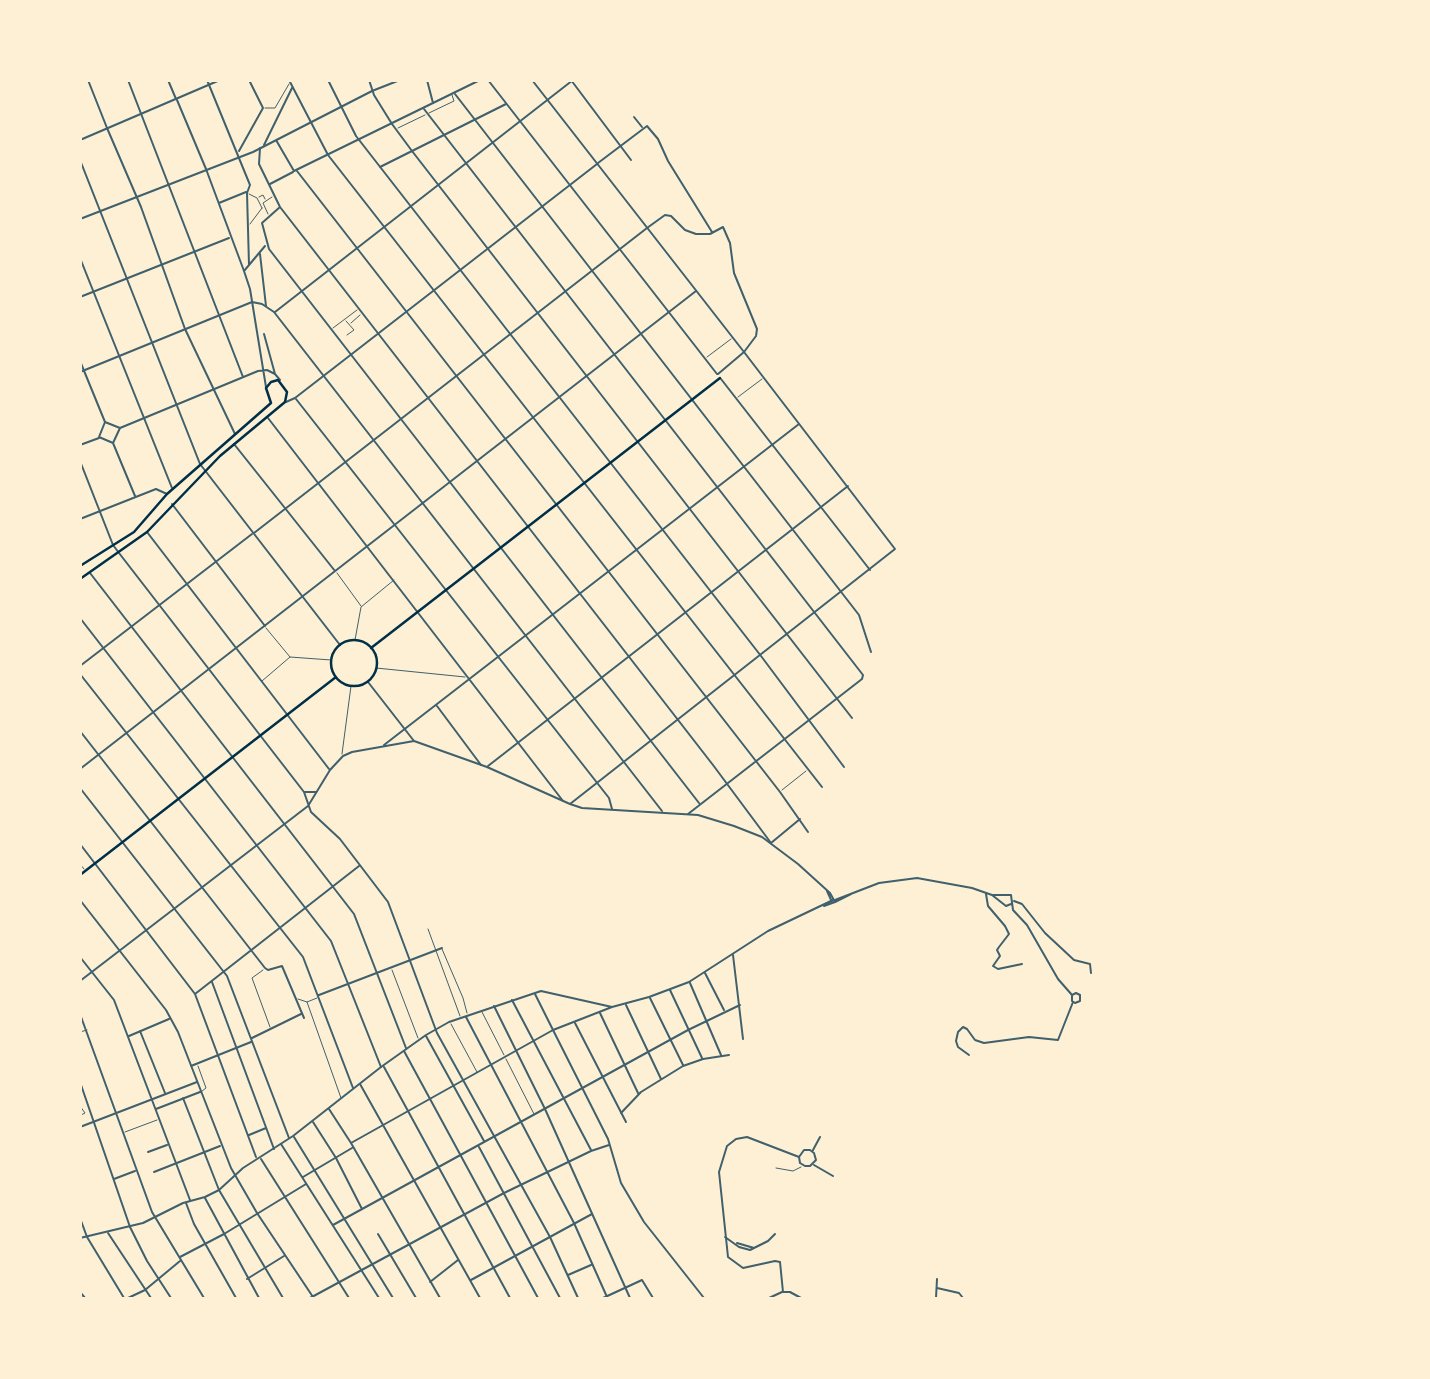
<!DOCTYPE html>
<html>
<head>
<meta charset="utf-8">
<style>
	body { margin:0 }
	#map { position:relative; width:1430px; height:1379px; overflow:hidden; background:#fdf0d5; font-family:"Roboto Condensed",sans-serif }
	canvas { display:block }
	.frame { position:absolute; inset:0; border:82px solid #fdf0d5; pointer-events:none }
</style>
</head>
<body>
<div id="map">
<canvas width="1430" height="1379"></canvas>
<div class="frame"></div>
</div>
<script>
const ctx = document.querySelector('canvas').getContext('2d');
ctx.lineJoin = 'round';
function shape(rows) {
  const path = new Path2D();
  for (const r of rows) {
    if (r.length === 3) {
      path.moveTo(r[0] + r[2], r[1]);
      path.arc(r[0], r[1], r[2], 0, 2 * Math.PI);
      continue;
    }
    path.moveTo(r[0], r[1]);
    for (let i = 2; i < r.length; i += 2) path.lineTo(r[i], r[i + 1]);
  }
  return path;
}
function stroke(path, color, width, dash) {
  ctx.strokeStyle = color;
  ctx.lineWidth = width;
  ctx.lineCap = dash ? 'butt' : 'round';
  ctx.setLineDash(dash || []);
  ctx.stroke(path);
}
stroke(shape([
	[265,108,275,108,289,84],
	[429,113,454,101,452,95],
	[398,128,425,115],
	[249,194,257,198,262,208],
	[259,197,263,195,265,199],
	[268,214,263,203,272,197],
	[250,224,262,208],
	[346,321,354,330,347,335],
	[351,323,360,315],
	[333,328,357,310],
	[707,357,731,339],
	[738,397,762,379],
	[337,573,361,606],
	[266,628,290,657],
	[355,640,361,607,394,580],
	[376,668,465,677],
	[262,681,290,657,331,660],
	[342,754,351,686],
	[782,790,806,771],
	[80,864,84,869],
	[428,929,460,1016],
	[442,949,463,998,467,1013],
	[263,970,252,978,270,1027],
	[392,970,418,1038],
	[298,999,307,1002,317,998],
	[307,1002,341,1098],
	[482,1012,504,1055],
	[451,1024,477,1072],
	[80,1032,87,1030],
	[506,1059,534,1114],
	[198,1066,206,1088,201,1092],
	[80,1106,85,1113,81,1115,80,1119],
	[125,1132,157,1120],
	[776,1168,793,1171,801,1167]
]), '#3f606c', 1);
stroke(shape([
	[88,80,107,128],
	[128,80,243,377],
	[207,80,250,185,247,193,249,265],
	[289,80,328,155,822,787],
	[328,80,356,136,761,656,844,767],
	[369,80,374,95,392,124,412,151,852,718],
	[427,80,433,103],
	[571,80,631,160],
	[455,94,859,615,871,652],
	[177,100,206,169,244,271,250,289,266,387],
	[424,109,863,675,862,679,688,814],
	[634,117,642,127],
	[264,145,292,88],
	[260,148,259,164,280,207,713,765,771,843,800,819],
	[239,151,263,108,249,80],
	[598,163,647,126,658,139,668,161,712,232],
	[380,167,506,104],
	[297,171,780,792,808,832],
	[270,184,293,172],
	[219,203,246,192],
	[280,207,262,223,269,249,699,803],
	[260,254,266,306],
	[80,258,172,488],
	[244,271,265,246],
	[80,297,229,238],
	[275,312,573,80],
	[264,334,275,374,280,380],
	[80,361,105,422],
	[80,372,252,302,262,304,274,312,662,811],
	[721,379,870,570],
	[296,399,609,798,612,809],
	[268,418,563,801],
	[105,422,120,428,113,443,99,437,105,422],
	[120,428,258,371,267,370,275,374],
	[113,443,135,496],
	[234,444,335,571],
	[80,445,99,438],
	[80,461,113,545,119,553,304,792,311,812,340,839,388,902,437,1033,550,1237,578,1298],
	[172,504,265,626],
	[80,519,156,489,167,494],
	[147,532,329,769],
	[90,573,354,914,406,1048],
	[80,618,331,941,381,1067],
	[80,666,252,534],
	[80,674,303,957,353,1088],
	[437,706,481,765],
	[80,731,265,968,268,970,282,966,304,1018],
	[384,745,799,424],
	[488,766,848,486],
	[80,769,696,291],
	[80,788,227,976,289,1138],
	[305,792,316,792],
	[570,804,895,549,744,352,756,336,757,329,734,273,730,243,723,227,710,234,696,234,685,230,671,216,665,215,647,228],
	[80,844,195,994,256,1157],
	[986,894,988,906,1005,926,1009,934,999,947,997,950,1000,956,993,966,998,969,1022,964],
	[993,895,1011,895,1013,910,1027,925,1058,979,1072,995,1072,1001,1075,1003,1080,1001,1080,995,1076,993,1072,995],
	[80,900,166,1010,178,1032,231,1168,257,1213,313,1297],
	[835,900,879,883,917,878,972,888,992,895,1006,906,1011,904],
	[1014,901,1022,904,1045,933,1074,960,1090,964,1091,973],
	[835,902,851,894],
	[733,955,743,1039],
	[80,957,114,1000,190,1200],
	[705,973,724,1010],
	[80,981,308,806,330,770,343,756,352,752,414,741],
	[212,982,274,1149],
	[690,983,721,1055],
	[670,990,702,1058],
	[195,994,359,866],
	[319,995,442,948],
	[650,998,683,1065],
	[512,1000,591,1150],
	[626,1005,661,1079],
	[494,1006,545,1109,630,1298],
	[600,1013,638,1093],
	[80,1014,152,1212,204,1298],
	[466,1017,574,1223,607,1297],
	[575,1023,626,1122],
	[140,1031,165,1093],
	[129,1036,169,1019],
	[426,1036,484,1141],
	[252,1038,301,1014],
	[404,1051,538,1298],
	[969,1055,958,1047,956,1041,958,1032,963,1027,967,1029,975,1040,984,1043,1029,1037,1058,1040,1073,1002],
	[191,1066,251,1042],
	[384,1067,510,1298],
	[80,1082,130,1227],
	[360,1084,480,1298],
	[183,1098,219,1190,283,1298],
	[156,1109,200,1092],
	[329,1109,351,1143,440,1298],
	[621,1113,641,1092,683,1066,703,1059,729,1055],
	[313,1122,336,1158,362,1209],
	[80,1127,197,1082],
	[249,1135,266,1128],
	[294,1137,393,1298],
	[351,1143,553,1030,608,1139,621,1183,644,1222,704,1298],
	[281,1144,379,1298],
	[479,1147,560,1298],
	[813,1150,820,1137],
	[148,1152,167,1145],
	[261,1159,349,1298],
	[814,1165,833,1176],
	[154,1172,220,1146],
	[303,1177,352,1148],
	[114,1179,135,1171],
	[205,1198,259,1298],
	[186,1203,194,1224,236,1298],
	[80,1218,87,1237,124,1298],
	[333,1225,688,1030,740,1005],
	[108,1233,151,1298],
	[378,1234,416,1298],
	[725,1237,739,1247,750,1250,768,1241,775,1234],
	[737,1243,754,1248],
	[180,1257,224,1234,306,1184],
	[568,1275,591,1265],
	[247,1279,284,1256],
	[471,1280,592,1214],
	[430,1282,458,1260],
	[937,1288,959,1293,963,1298],
	[783,1292,780,1262,775,1261,743,1268,728,1257,719,1172,727,1146,736,1139,747,1137,799,1157,800,1163,805,1166,810,1166,816,1160,814,1153,810,1150,804,1150,799,1157],
	[784,1292,790,1292,801,1298],
	[128,1298,145,1290,180,1261],
	[310,1298,504,1193,591,1151,609,1145],
	[603,1298,642,1280,653,1298],
	[769,1298,782,1292],
	[936,1298,937,1279]
]), '#3f606c', 2);
stroke(shape([
	[168,80,176,99],
	[488,80,717,374],
	[532,80,744,352,718,374],
	[107,128,141,207,185,329,235,434],
	[80,140,220,80],
	[276,140,294,171,480,80],
	[80,160,200,464,340,645],
	[80,219,253,152,372,91,400,80],
	[286,402,295,398,597,164],
	[254,533,647,228],
	[368,682,414,741,487,767,570,804,582,808,698,815,734,826,762,837,798,864,830,893,835,902,824,906],
	[827,891,832,902],
	[535,994,553,1030,612,1007,649,997,689,982,768,931,833,900],
	[130,1227,147,1261,171,1298],
	[80,1238,143,1223,183,1203,205,1197,219,1190,243,1168,293,1136,381,1067,426,1035,449,1022,541,991,612,1007],
	[80,1292,85,1298]
]), '#3f606c', 2);
stroke(shape([
	[80,566,134,532,167,494,271,403],
	[80,579,147,532,220,456,285,402,287,392,278,380,271,382,266,388,271,403],
	[354,663,23],
	[371,648,720,378],
	[80,875,336,677]
]), '#003049', 2.5);
</script>
</body>
</html>
